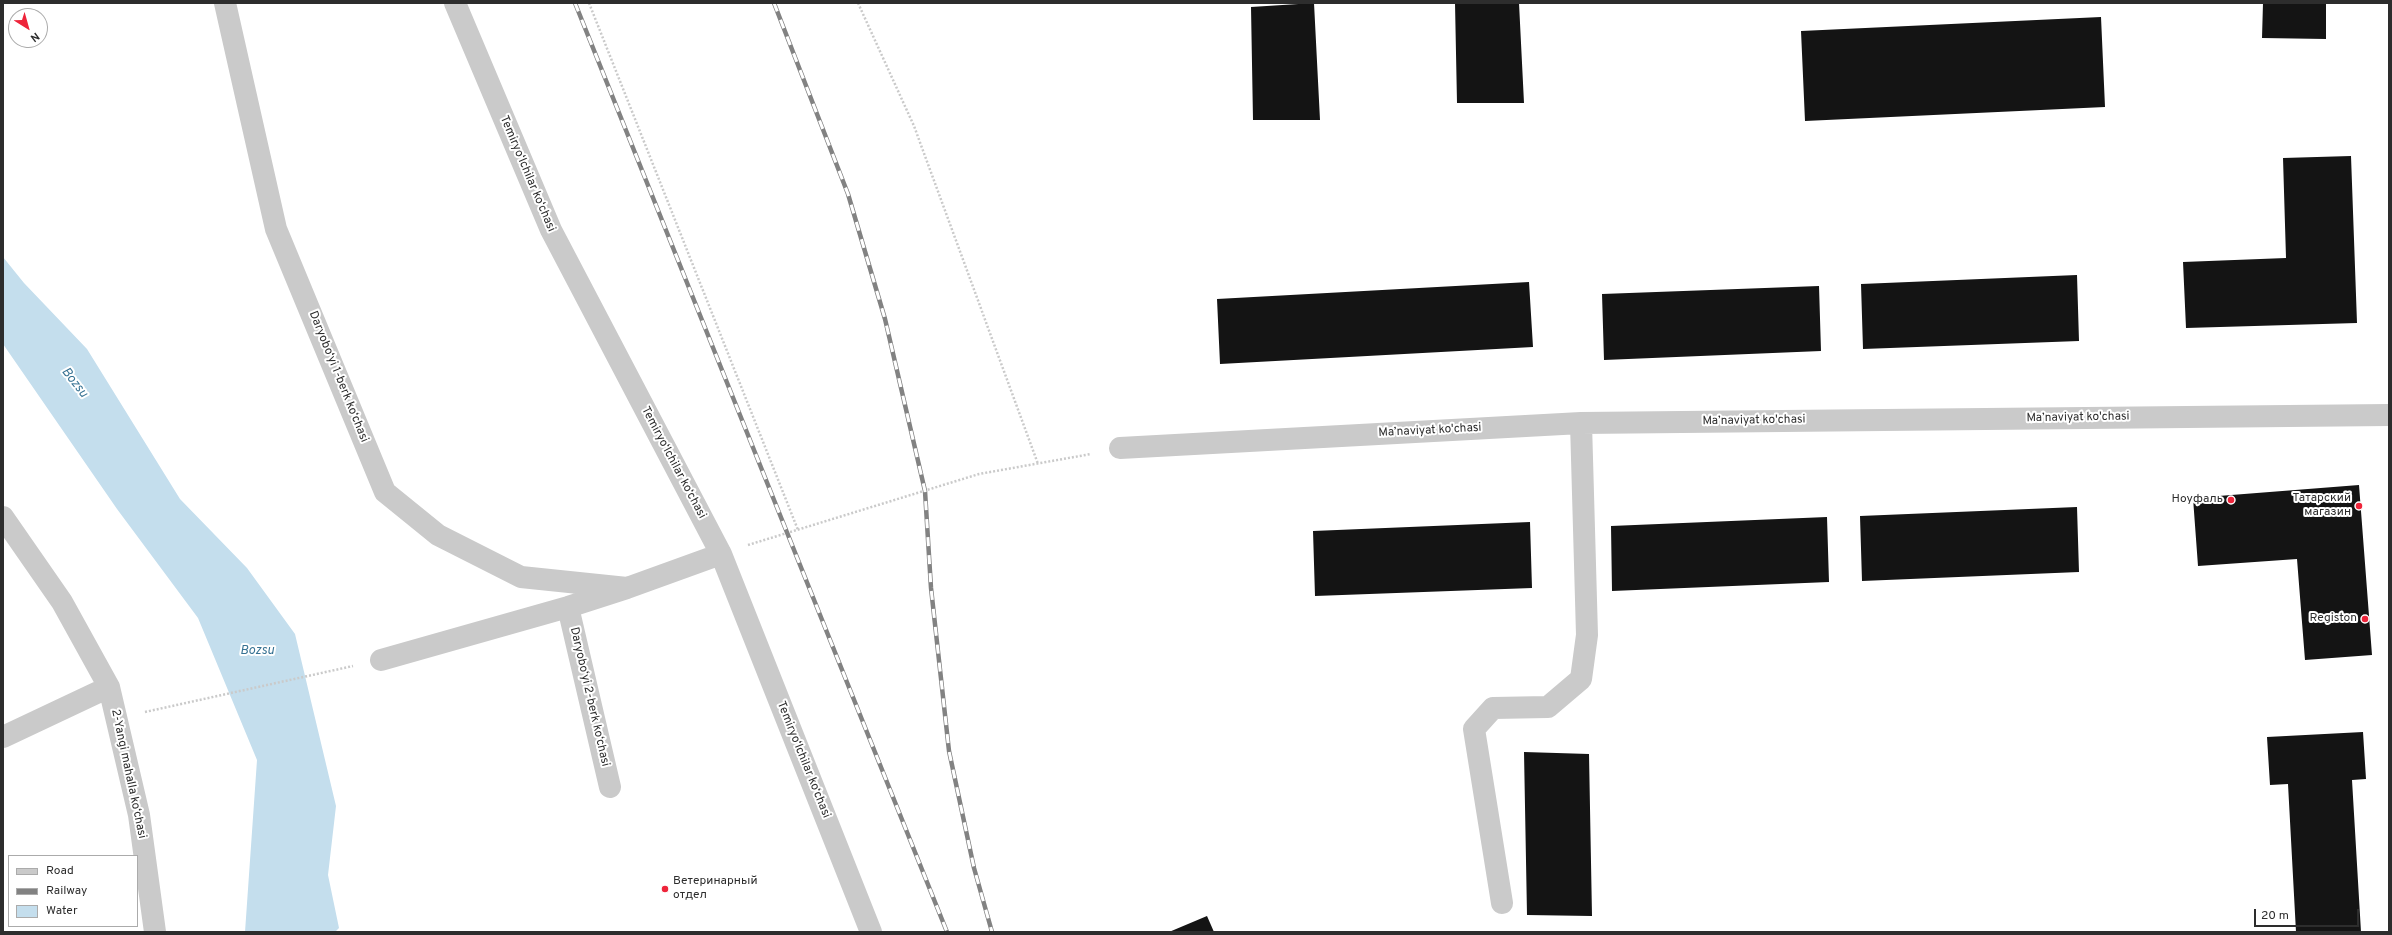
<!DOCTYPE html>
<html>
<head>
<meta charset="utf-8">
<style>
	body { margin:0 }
	#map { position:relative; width:2392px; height:935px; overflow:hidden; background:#fff; font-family:Overpass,sans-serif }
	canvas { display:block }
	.frame { position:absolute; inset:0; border:4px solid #2d2d2d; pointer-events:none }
	.legend { position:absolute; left:8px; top:855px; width:130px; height:72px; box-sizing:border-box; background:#fff; border:1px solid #ababab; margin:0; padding:5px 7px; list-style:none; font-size:12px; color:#2d2d2d }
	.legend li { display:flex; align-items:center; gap:8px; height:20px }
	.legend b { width:20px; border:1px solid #ababab }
	.north { position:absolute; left:8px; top:8px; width:40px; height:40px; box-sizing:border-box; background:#fff; border:1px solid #ababab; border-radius:50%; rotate:143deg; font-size:11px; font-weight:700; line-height:16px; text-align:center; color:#2d2d2d }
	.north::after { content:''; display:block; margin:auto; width:14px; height:18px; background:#ee243a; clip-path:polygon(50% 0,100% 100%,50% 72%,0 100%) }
	.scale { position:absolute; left:2254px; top:909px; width:105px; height:18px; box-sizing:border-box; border:2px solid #2d2d2d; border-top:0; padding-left:5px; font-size:12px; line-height:14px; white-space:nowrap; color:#2d2d2d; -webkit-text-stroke:3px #fff; paint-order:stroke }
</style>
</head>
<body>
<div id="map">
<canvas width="2392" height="935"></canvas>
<div class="frame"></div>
<ul class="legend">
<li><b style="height:5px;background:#cacaca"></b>Road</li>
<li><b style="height:5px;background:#828282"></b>Railway</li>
<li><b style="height:11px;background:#c4deed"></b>Water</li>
</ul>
<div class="north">N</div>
<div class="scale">20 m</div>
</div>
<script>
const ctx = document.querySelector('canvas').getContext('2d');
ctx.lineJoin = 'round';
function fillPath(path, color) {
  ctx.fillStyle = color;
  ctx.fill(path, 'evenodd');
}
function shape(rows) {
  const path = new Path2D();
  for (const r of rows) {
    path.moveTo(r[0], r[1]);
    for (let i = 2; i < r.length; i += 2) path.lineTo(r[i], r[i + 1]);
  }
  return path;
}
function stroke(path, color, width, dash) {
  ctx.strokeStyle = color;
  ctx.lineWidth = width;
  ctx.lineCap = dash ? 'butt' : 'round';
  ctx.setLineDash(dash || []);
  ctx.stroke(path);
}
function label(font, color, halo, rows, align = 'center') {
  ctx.font = font + ' Overpass,sans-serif';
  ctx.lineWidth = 4;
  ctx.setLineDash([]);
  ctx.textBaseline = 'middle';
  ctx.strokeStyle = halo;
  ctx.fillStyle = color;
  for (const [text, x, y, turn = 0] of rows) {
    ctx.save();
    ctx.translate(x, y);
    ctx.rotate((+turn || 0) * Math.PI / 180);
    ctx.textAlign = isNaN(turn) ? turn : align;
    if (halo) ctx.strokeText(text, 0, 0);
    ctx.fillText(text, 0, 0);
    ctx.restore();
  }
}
fillPath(shape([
	[3,257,24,283,87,349,180,499,247,568,295,634,336,806,328,875,339,928,335,932,245,932,257,760,198,618,117,509,3,344]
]), '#c4deed');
fillPath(shape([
	[1314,3,1320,120,1253,120,1251,7],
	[1455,3,1519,3,1524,103,1457,103],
	[2263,3,2326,3,2326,39,2262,38],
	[2101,17,2105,107,1805,121,1801,31],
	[2351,156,2357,323,2186,328,2183,262,2286,258,2283,158],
	[2077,275,2079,341,1863,349,1861,284],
	[1529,282,1533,347,1220,364,1217,299],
	[1819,286,1821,351,1604,360,1602,294],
	[2359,485,2372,655,2305,660,2297,559,2198,566,2193,498],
	[2077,507,2079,572,1862,581,1860,516],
	[1827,517,1829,582,1612,591,1611,526],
	[1530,522,1532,588,1315,596,1313,531],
	[2363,732,2366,779,2352,780,2361,932,2296,932,2288,784,2270,785,2267,737],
	[1524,752,1589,754,1592,916,1527,915],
	[1207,916,1214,932,1169,932]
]), '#141414');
stroke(shape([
	[589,3,798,530],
	[858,3,914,126,1038,464],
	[748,545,979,474,1091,454],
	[145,712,353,666]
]), '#cacaca', 2.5, [2, 2]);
stroke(shape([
	[225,3,276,229,385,492,438,535,521,577,627,588],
	[455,3,551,230,721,554,871,932],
	[1120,448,1581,423,2389,415],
	[3,517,62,602,109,687,139,815,155,932],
	[568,607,610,787],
	[381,660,568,607,627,588,721,554],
	[3,737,109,687],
	[1502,903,1474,729,1493,708,1548,707,1581,679,1587,635,1581,423]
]), '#cacaca', 22);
const rail = shape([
	[575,3,947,932],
	[774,3,848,194,885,319,925,491,931,588,949,751,974,868,992,932]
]);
stroke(rail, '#828282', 4.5);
stroke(rail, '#fff', 3, [9]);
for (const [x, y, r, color] of [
	[2231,500,4,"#ee243a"],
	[2359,506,4,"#ee243a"],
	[2365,619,4,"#ee243a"],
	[665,889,4,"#ee243a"]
]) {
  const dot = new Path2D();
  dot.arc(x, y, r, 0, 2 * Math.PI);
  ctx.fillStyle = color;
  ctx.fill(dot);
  stroke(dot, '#fff', 1.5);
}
label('12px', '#2d2d2d', '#fff', [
	["Temiryo‘lchilar ko‘chasi",527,174,67],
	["Daryobo‘yi 1-berk ko‘chasi",338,377,68],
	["Ma’naviyat ko'chasi",2078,418,-1],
	["Ma’naviyat ko'chasi",1754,421,-1],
	["Ma’naviyat ko'chasi",1430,431,-3],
	["Temiryo‘lchilar ko‘chasi",673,463,62],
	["Daryobo‘yi 2-berk ko‘chasi",589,697,77],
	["Temiryo‘lchilar ko‘chasi",803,760,68],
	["2-Yangi mahalla ko‘chasi",128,774,78]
]);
label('12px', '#2d2d2d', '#fff', [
	["Татарский",2351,499],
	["магазин",2351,513],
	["Ноуфаль",2223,500],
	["Registon",2357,619],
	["Ветеринарный",673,882,"left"],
	["отдел",673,896,"left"]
], 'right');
label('italic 13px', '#377293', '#fff', [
	["Bozsu",74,383,52],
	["Bozsu",257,651]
]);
</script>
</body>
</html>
